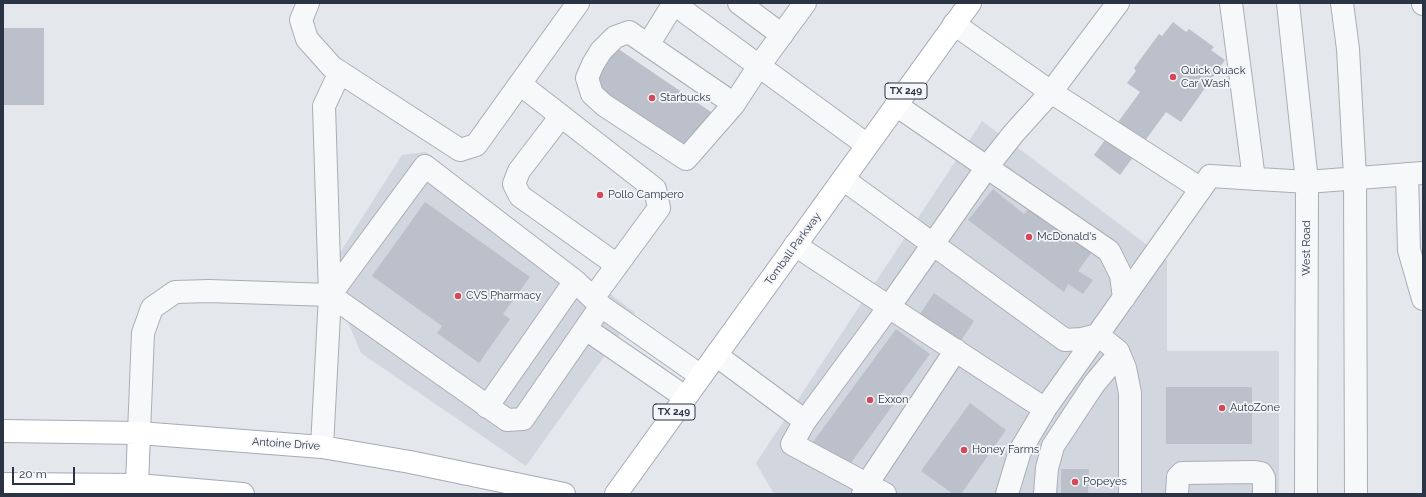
<!DOCTYPE html>
<html>
<head>
<meta charset="utf-8">
<style>
	body { margin:0 }
	#map { position:relative; width:1426px; height:497px; overflow:hidden; background:#e4e7ec; font-family:Raleway,sans-serif }
	canvas { display:block }
	.frame { position:absolute; inset:0; border:4px solid #2b3445; pointer-events:none }
	.scale { position:absolute; left:12px; top:467px; width:63px; height:18px; box-sizing:border-box; border:2px solid #2b3445; border-top:0; padding-left:5px; font-size:12px; line-height:14px; white-space:nowrap; color:#2b3445; -webkit-text-stroke:3px #f4f6f9; paint-order:stroke }
</style>
</head>
<body>
<div id="map">
<canvas width="1426" height="497"></canvas>
<div class="frame"></div>
<div class="scale">20 m</div>
</div>
<script>
const ctx = document.querySelector('canvas').getContext('2d');
ctx.lineJoin = 'round';
function fillPath(path, color) {
  ctx.fillStyle = color;
  ctx.fill(path, 'evenodd');
}
function shape(rows) {
  const path = new Path2D();
  for (const r of rows) {
    path.moveTo(r[0], r[1]);
    for (let i = 2; i < r.length; i += 2) path.lineTo(r[i], r[i + 1]);
  }
  return path;
}
function stroke(path, color, width, dash) {
  ctx.strokeStyle = color;
  ctx.lineWidth = width;
  ctx.lineCap = dash ? 'butt' : 'round';
  ctx.setLineDash(dash || []);
  ctx.stroke(path);
}
function label(font, color, halo, rows, align = 'center') {
  ctx.font = font + ' Raleway,sans-serif';
  ctx.lineWidth = 3.5;
  ctx.setLineDash([]);
  ctx.textBaseline = 'middle';
  ctx.strokeStyle = halo;
  ctx.fillStyle = color;
  for (const [text, x, y, turn = 0] of rows) {
    ctx.save();
    ctx.translate(x, y);
    ctx.rotate((+turn || 0) * Math.PI / 180);
    ctx.textAlign = isNaN(turn) ? turn : align;
    if (halo) ctx.strokeText(text, 0, 0);
    ctx.fillText(text, 0, 0);
    ctx.restore();
  }
}
fillPath(shape([
	[982,121,1167,260,1167,351,1279,351,1279,494,774,494,756,463],
	[426,152,635,313,526,466,361,353,327,273,402,155]
]), '#d2d6de');
fillPath(shape([
	[1173,22,1186,32,1189,29,1214,47,1211,50,1225,60,1181,122,1166,112,1120,175,1094,155,1140,92,1127,83,1136,71,1134,68,1159,34,1162,36],
	[3,28,44,28,44,105,3,105],
	[617,48,711,112,686,148,593,84],
	[993,189,1024,214,1029,208,1091,253,1078,271,1093,280,1083,294,1068,284,1064,292,968,220],
	[425,202,530,277,503,314,510,319,479,363,437,333,442,326,372,276],
	[934,293,974,321,960,342,920,314],
	[896,329,930,354,845,471,810,446],
	[1166,387,1252,387,1252,444,1166,444],
	[970,403,1006,430,961,494,953,494,921,471],
	[1061,469,1089,469,1088,494,1061,494]
]), '#bbc0ca');
const minor = shape([
	[308,3,301,20,307,39,332,67,460,150,476,145,578,3],
	[673,3,867,145],
	[674,3,648,45,734,104,759,66,805,3],
	[739,3,782,35],
	[1231,3,1254,179],
	[1288,3,1307,182,1306,494],
	[1342,3,1348,49,1355,177,1356,494],
	[1423,3,1423,4],
	[954,24,1051,92,1201,189],
	[648,45,629,32,615,37,601,51,593,64,587,78,592,94,604,105,686,159,734,104],
	[520,84,655,189,659,208,593,298],
	[896,105,1109,251,1121,275,1124,298],
	[561,116,519,171,514,184,520,196,617,265],
	[1407,174,1409,250,1423,299],
	[843,179,1065,340,1082,339,1098,335,1118,351,1125,368,1130,393,1130,494],
	[795,245,889,307,987,167,1014,133,1051,92,1118,3],
	[330,295,507,420,523,419,601,306],
	[586,329,685,397],
	[716,355,805,421,889,307,1045,409],
	[487,407,575,281],
	[806,419,792,444,885,494],
	[139,433,143,333,152,308,175,292,209,291,330,295,425,166,575,281,601,306,701,376],
	[322,447,330,295,324,106,340,72],
	[863,494,867,484,956,350],
	[1007,494,1020,451,1045,409,1210,176,1307,182,1423,173],
	[1045,494,1047,468,1053,446,1094,384,1119,354],
	[1177,494,1178,477,1182,473,1255,472,1261,473,1264,478,1264,494]
]);
const major = shape([
	[3,431,139,433,322,447,410,462,564,494],
	[3,484,137,485,243,494],
	[137,485,139,433],
	[616,494,970,3]
]);
stroke(minor, '#a9aeb7', 24);
stroke(major, '#a3abb8', 24);
stroke(minor, '#f7f8fa', 22);
stroke(major, '#fff', 22);
for (const [x, y, r, color] of [
	[1173,77,4,"#d1495b"],
	[652,98,4,"#d1495b"],
	[600,195,4,"#d1495b"],
	[1029,237,4,"#d1495b"],
	[458,296,4,"#d1495b"],
	[870,400,4,"#d1495b"],
	[1222,408,4,"#d1495b"],
	[964,450,4,"#d1495b"],
	[1075,482,4,"#d1495b"]
]) {
  const dot = new Path2D();
  dot.arc(x, y, r, 0, 2 * Math.PI);
  ctx.fillStyle = color;
  ctx.fill(dot);
  stroke(dot, '#f4f6f9', 1.5);
}
for (const [x, y, w] of [
	[906,91,42],
	[674,412,42]
]) {
  const box = new Path2D();
  box.roundRect(x - w / 2, y - 8, w, 16, 3);
  ctx.fillStyle = '#f4f6f9';
  ctx.fill(box);
  stroke(box, '#2b3445', 1);
}
label('bold 10px', '#2b3445', null, [
	["TX 249",906,91],
	["TX 249",674,412]
]);
label('11px', '#2b3445', '#f4f6f9', [
	["Quick Quack",1181,71],
	["Car Wash",1181,84],
	["Starbucks",660,98],
	["Pollo Campero",608,195],
	["McDonald's",1037,237],
	["CVS Pharmacy",466,296],
	["Exxon",878,400],
	["AutoZone",1230,408],
	["Honey Farms",972,450],
	["Popeyes",1083,482]
], 'left');
label('11px', '#2b3445', '#f4f6f9', [
	["West Road",1307,248,-90],
	["Tomball Parkway",793,249,-54],
	["Antoine Drive",286,444,4]
]);
</script>
</body>
</html>
